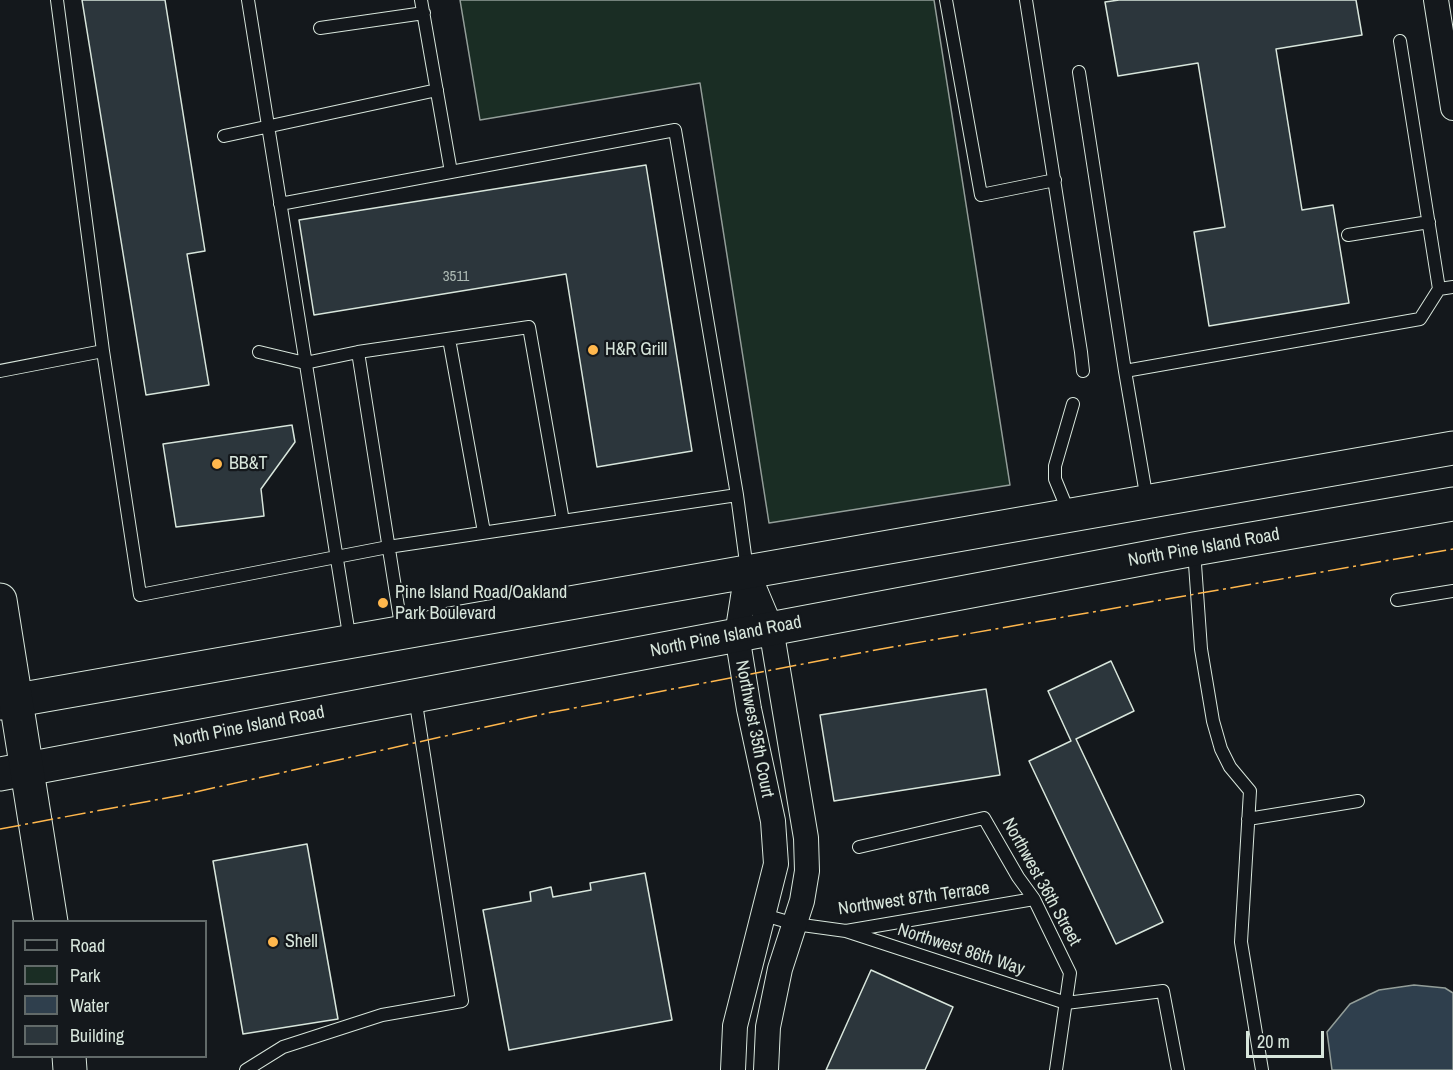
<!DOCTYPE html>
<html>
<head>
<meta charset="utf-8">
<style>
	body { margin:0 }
	#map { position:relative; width:1453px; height:1070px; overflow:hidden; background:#14181c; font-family:"Archivo Narrow",sans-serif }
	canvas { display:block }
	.legend { position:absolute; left:12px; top:920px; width:195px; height:138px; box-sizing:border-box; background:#14181c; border:2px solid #626a69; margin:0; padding:8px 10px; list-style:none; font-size:18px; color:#d8e6dc }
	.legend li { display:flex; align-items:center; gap:12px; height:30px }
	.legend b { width:30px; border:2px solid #626a69 }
	.scale { position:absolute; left:1246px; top:1031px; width:78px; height:27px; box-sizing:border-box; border:3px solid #d8e6dc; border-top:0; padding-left:8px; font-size:18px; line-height:21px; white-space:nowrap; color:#d8e6dc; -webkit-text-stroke:4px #14181c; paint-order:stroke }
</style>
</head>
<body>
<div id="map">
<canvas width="1453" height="1070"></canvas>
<ul class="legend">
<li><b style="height:8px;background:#14181c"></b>Road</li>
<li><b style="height:16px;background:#1a2d24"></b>Park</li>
<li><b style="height:16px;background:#2f3f4d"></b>Water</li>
<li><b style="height:16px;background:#2c363c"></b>Building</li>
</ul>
<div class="scale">20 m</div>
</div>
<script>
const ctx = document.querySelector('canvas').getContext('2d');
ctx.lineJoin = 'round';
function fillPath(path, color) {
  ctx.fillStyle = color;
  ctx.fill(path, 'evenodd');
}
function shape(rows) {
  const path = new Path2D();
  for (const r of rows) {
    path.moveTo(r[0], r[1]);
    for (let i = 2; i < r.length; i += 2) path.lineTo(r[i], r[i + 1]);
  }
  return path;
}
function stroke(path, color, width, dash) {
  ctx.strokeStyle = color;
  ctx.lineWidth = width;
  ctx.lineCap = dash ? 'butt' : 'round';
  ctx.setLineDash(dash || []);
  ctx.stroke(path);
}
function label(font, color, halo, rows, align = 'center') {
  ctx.font = font + ' "Archivo Narrow",sans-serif';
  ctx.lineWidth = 4.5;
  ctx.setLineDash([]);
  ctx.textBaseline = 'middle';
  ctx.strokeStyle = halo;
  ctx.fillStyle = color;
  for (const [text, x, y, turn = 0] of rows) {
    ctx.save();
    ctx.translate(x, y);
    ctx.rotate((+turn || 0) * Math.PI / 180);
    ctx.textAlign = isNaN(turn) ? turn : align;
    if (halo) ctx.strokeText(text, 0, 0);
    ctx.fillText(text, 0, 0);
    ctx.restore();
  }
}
const green = shape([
	[460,0,934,0,1010,485,769,523,700,83,480,120,460,0]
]);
fillPath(green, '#1a2d24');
stroke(green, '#939e99', 1.5);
const water = shape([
	[1414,985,1445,988,1453,993,1453,1070,1332,1070,1327,1032,1350,1004,1379,990,1414,985]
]);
fillPath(water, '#2f3f4d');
stroke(water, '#939e99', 1.5);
const building = shape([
	[82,0,165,0,205,251,187,254,209,385,146,395,82,0],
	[1119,0,1356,0,1362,35,1276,49,1302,210,1333,205,1349,303,1209,326,1194,232,1225,227,1198,63,1118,76,1105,2,1119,0],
	[646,165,692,451,597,467,566,274,314,315,299,220,646,165],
	[292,425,295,442,261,489,264,516,176,527,163,444,292,425],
	[1111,661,1134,711,1076,739,1163,922,1116,944,1029,761,1071,741,1048,691,1111,661],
	[986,689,1000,775,834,801,820,715,986,689],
	[307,844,338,1019,243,1034,213,861,307,844],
	[645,873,672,1020,509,1050,483,910,531,901,530,892,551,887,553,897,591,890,590,883,645,873],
	[871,970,953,1007,925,1070,826,1070,871,970]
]);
fillPath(building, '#2c363c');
stroke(building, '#d8e6dc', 1.5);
const service = shape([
	[248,0,350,641],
	[421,0,451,172],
	[946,0,981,195,1055,180],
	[1026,0,1081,352,1083,371],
	[320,28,424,13],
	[1400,41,1439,289,1453,287],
	[1079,72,1125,371,1420,319,1439,289],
	[224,136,437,90],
	[280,204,675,130,737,495,747,570],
	[1348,235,1429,222],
	[449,339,484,532],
	[103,351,140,595,388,547,737,495],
	[259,352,305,363,358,352,529,327,563,521],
	[358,352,402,632],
	[0,371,103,351,57,0],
	[1125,371,1147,500],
	[1069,513,1055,479,1055,466,1073,404],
	[1194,550,1201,649,1213,721,1221,749,1230,767,1250,791,1241,942,1262,1070],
	[1397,600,1453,591],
	[1248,819,1358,801],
	[859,847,984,818,1018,877,1034,899,1070,973,1056,1070],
	[764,915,795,924,846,931,1034,899],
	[846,931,1066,1003,1163,991,1178,1070],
	[246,1070,283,1047,382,1015,462,1001,415,697]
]);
const minor = shape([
	[1436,0,1453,108],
	[747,571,771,628,806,838,807,871,802,901,780,969,768,1027,766,1070],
	[733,1070,735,1026,776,864,773,821,749,709,737,635,747,571]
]);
const secondary = shape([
	[0,703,1453,448],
	[0,774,1194,549,1453,504]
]);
const primary = shape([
	[0,600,51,922],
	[69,1056,70,1070]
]);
stroke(service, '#d8e6dc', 14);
stroke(minor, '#d8e6dc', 26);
stroke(secondary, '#d8e6dc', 35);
stroke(primary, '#d8e6dc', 35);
stroke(service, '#14181c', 12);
stroke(minor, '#14181c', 24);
stroke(secondary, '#14181c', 33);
stroke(primary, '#14181c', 33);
stroke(shape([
	[0,829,182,795,548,713,881,649,1453,549]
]), '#ffb74d', 1.5, [21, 4.5, 3, 4.5]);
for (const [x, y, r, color] of [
	[593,350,6,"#ffb74d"],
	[217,464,6,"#ffb74d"],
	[383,603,6,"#ffb74d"],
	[273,942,6,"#ffb74d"]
]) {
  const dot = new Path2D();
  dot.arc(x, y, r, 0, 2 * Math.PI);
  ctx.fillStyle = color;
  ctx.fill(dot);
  stroke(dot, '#14181c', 2);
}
label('15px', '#adbab4', null, [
	["3511",456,277]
]);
label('18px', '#d8e6dc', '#14181c', [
	["H&R Grill",605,350],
	["BB&T",229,464],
	["Pine Island Road/Oakland",395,593],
	["Park Boulevard",395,614],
	["Shell",285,942]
], 'left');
label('18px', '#d8e6dc', '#14181c', [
	["North Pine Island Road",1204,548,-10],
	["North Pine Island Road",726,637,-11],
	["North Pine Island Road",249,727,-11],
	["Northwest 35th Court",754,729,79],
	["Northwest 36th Street",1041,882,61],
	["Northwest 87th Terrace",914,899,-8],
	["Northwest 86th Way",961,950,18]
]);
</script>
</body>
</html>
